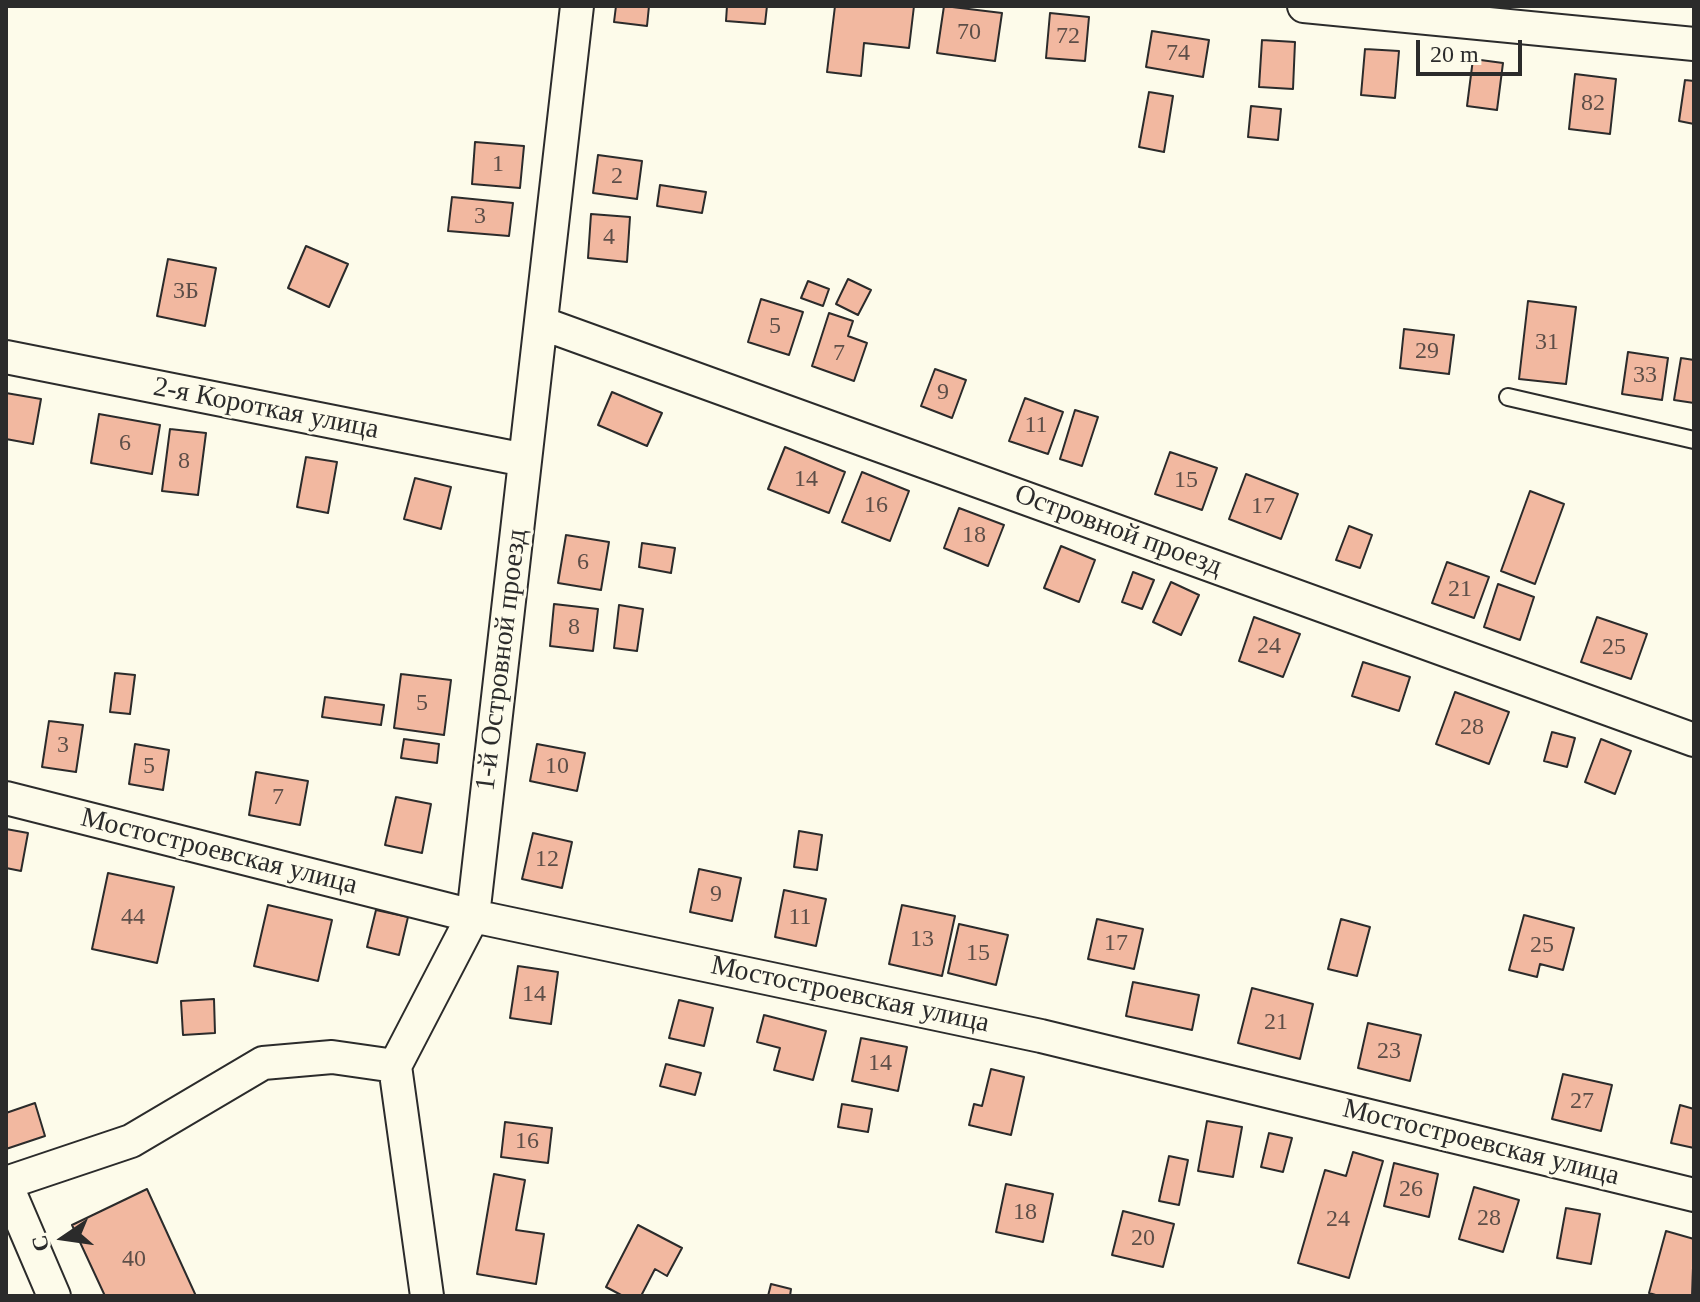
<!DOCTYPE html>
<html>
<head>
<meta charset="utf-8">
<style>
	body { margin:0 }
	#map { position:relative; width:1700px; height:1302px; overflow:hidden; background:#fdfbea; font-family:Georgia,serif }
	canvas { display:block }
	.frame { position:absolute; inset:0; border:8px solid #2b2b2b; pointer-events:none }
	.north { position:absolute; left:24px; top:1198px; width:80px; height:80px; -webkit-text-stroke:6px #fdfbea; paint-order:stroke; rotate:257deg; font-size:22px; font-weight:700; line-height:32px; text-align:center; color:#2b2b2b }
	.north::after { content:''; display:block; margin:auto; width:28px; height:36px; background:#2b2b2b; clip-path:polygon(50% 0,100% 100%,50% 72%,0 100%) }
	.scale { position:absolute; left:1416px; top:40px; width:106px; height:36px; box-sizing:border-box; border:4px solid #2b2b2b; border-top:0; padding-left:10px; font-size:24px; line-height:28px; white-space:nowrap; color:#2b2b2b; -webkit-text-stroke:6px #fdfbea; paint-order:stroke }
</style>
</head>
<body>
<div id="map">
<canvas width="1700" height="1302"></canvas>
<div class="frame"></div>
<div class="north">С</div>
<div class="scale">20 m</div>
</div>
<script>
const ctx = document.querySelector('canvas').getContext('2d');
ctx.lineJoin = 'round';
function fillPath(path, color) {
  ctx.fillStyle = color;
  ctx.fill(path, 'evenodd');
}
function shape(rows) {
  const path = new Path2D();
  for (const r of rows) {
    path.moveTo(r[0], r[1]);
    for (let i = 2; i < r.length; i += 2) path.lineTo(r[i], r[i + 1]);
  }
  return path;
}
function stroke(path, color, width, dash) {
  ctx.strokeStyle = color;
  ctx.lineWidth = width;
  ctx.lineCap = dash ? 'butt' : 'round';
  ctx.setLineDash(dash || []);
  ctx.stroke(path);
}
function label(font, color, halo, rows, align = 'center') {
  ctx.font = font + ' Georgia,serif';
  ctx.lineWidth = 6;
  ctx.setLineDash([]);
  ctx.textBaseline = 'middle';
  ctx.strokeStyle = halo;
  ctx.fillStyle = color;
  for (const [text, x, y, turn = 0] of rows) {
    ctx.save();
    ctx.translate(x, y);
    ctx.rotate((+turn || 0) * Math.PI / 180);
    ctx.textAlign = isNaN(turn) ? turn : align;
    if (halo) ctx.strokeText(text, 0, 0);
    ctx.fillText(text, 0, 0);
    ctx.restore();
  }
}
const building = shape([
	[616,6,649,6,647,26,614,22,616,6],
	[727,6,767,6,765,24,726,21,727,6],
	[835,6,914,6,909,48,864,43,861,76,827,72,835,6],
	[944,6,1002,13,995,61,937,53,944,6],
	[1050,13,1089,17,1085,61,1046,58,1050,13],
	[1152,31,1209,40,1203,77,1146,67,1152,31],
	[1262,40,1295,42,1293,89,1259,87,1262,40],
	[1365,49,1399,51,1395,98,1361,95,1365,49],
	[1473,59,1503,63,1497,110,1467,106,1473,59],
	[1575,74,1616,79,1610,134,1569,129,1575,74],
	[1685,80,1694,81,1694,124,1679,121,1685,80],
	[1149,92,1173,96,1164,152,1139,147,1149,92],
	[1251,106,1281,109,1278,140,1248,137,1251,106],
	[475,142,524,146,520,188,472,184,475,142],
	[598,155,642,161,637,199,593,193,598,155],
	[660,185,706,192,702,213,657,206,660,185],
	[452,197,513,203,509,236,448,231,452,197],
	[591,214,630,217,627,262,588,258,591,214],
	[306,246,348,264,329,307,288,288,306,246],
	[168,259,216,268,205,326,157,316,168,259],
	[848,279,871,290,858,315,836,304,848,279],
	[808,281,829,289,823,306,801,298,808,281],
	[761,299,803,312,789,355,748,342,761,299],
	[1528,301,1576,307,1566,384,1519,379,1528,301],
	[829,313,853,321,848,336,867,343,854,381,812,366,829,313],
	[1404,329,1454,335,1449,374,1400,368,1404,329],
	[1628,352,1668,358,1662,400,1622,394,1628,352],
	[1681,358,1694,360,1694,403,1674,400,1681,358],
	[935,369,966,380,952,418,921,406,935,369],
	[612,392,662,413,647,446,598,425,612,392],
	[6,393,41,399,33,444,6,439,6,393],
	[1025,398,1063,412,1048,454,1009,441,1025,398],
	[1075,410,1098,417,1082,466,1060,459,1075,410],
	[99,414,160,425,152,474,91,463,99,414],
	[170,429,206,433,198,495,162,491,170,429],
	[785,447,845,472,829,513,768,489,785,447],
	[1170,452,1217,468,1202,510,1155,494,1170,452],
	[306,457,337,462,328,513,297,507,306,457],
	[862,472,909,491,890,541,842,522,862,472],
	[1246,474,1298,494,1281,539,1229,519,1246,474],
	[415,478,451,487,441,529,404,519,415,478],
	[1530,491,1564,504,1535,584,1501,571,1530,491],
	[959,508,1004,525,988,566,944,548,959,508],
	[1349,526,1372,535,1360,568,1336,560,1349,526],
	[566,535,609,542,601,590,558,583,566,535],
	[642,543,675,548,671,573,639,567,642,543],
	[1061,546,1095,560,1079,602,1044,588,1061,546],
	[1447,562,1489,577,1474,618,1432,603,1447,562],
	[1133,572,1154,580,1142,609,1122,602,1133,572],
	[1171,582,1199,595,1181,635,1153,622,1171,582],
	[1498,584,1534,597,1520,640,1484,627,1498,584],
	[554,604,598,609,593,651,550,646,554,604],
	[619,605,643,609,637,651,614,648,619,605],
	[1254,617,1300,634,1283,677,1239,661,1254,617],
	[1597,617,1647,634,1631,679,1581,662,1597,617],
	[1363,662,1410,677,1399,711,1352,696,1363,662],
	[115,673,135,675,130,714,110,712,115,673],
	[401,674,451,680,444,735,394,728,401,674],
	[1455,692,1509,712,1489,764,1436,744,1455,692],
	[325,697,384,705,381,725,322,717,325,697],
	[49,721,83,725,76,772,42,767,49,721],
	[1552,732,1575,738,1567,767,1544,761,1552,732],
	[404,739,439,744,437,763,401,758,404,739],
	[1601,739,1631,751,1615,794,1585,782,1601,739],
	[135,744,169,750,163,790,129,784,135,744],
	[537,744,585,753,577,791,530,781,537,744],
	[256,772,308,781,300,825,249,815,256,772],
	[396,797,431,804,422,853,385,845,396,797],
	[6,829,28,833,21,871,6,868,6,829],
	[799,831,822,835,817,870,794,867,799,831],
	[533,833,572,842,562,888,522,879,533,833],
	[699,869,741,878,732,921,690,912,699,869],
	[108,873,174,887,157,963,92,949,108,873],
	[784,890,826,899,816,946,775,937,784,890],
	[268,905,332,920,318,981,254,966,268,905],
	[902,905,955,916,942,976,889,964,902,905],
	[376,910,408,917,399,955,367,947,376,910],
	[1524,915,1574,928,1563,970,1540,964,1537,977,1509,970,1524,915],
	[1097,919,1143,929,1134,969,1088,959,1097,919],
	[1341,919,1370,927,1357,976,1328,969,1341,919],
	[959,924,1008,935,996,985,948,973,959,924],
	[518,966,558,972,551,1024,510,1018,518,966],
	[1133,982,1199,995,1192,1030,1126,1016,1133,982],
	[1252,988,1313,1004,1300,1059,1238,1043,1252,988],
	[214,999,215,1033,183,1035,181,1001,214,999],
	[679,1000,713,1008,704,1046,669,1038,679,1000],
	[764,1015,826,1031,813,1080,774,1070,780,1048,757,1042,764,1015],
	[1368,1023,1421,1035,1410,1081,1358,1068,1368,1023],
	[861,1038,907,1047,898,1091,852,1081,861,1038],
	[666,1064,701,1073,695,1095,660,1086,666,1064],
	[991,1069,1024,1077,1011,1135,969,1125,974,1104,982,1106,991,1069],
	[1563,1074,1612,1085,1601,1131,1552,1119,1563,1074],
	[35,1103,45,1136,6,1149,6,1113,35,1103],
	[842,1104,872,1109,868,1132,838,1127,842,1104],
	[1680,1105,1694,1109,1694,1148,1671,1143,1680,1105],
	[1207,1121,1242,1127,1233,1177,1198,1171,1207,1121],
	[505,1122,552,1128,548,1163,501,1157,505,1122],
	[1269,1133,1292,1138,1283,1172,1261,1167,1269,1133],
	[1353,1152,1383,1161,1349,1278,1298,1263,1325,1170,1346,1176,1353,1152],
	[1169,1156,1188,1160,1179,1205,1159,1201,1169,1156],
	[1394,1163,1438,1174,1429,1217,1384,1206,1394,1163],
	[494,1174,525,1180,516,1230,544,1234,536,1284,477,1274,494,1174],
	[1006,1184,1053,1194,1043,1242,996,1232,1006,1184],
	[1474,1187,1519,1200,1503,1252,1459,1239,1474,1187],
	[147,1189,196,1296,105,1296,72,1225,147,1189],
	[1566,1208,1600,1214,1591,1264,1557,1258,1566,1208],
	[1123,1211,1174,1224,1163,1267,1112,1255,1123,1211],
	[638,1225,682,1248,667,1276,655,1269,641,1296,623,1296,606,1287,638,1225],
	[1666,1231,1694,1239,1692,1296,1659,1296,1649,1293,1666,1231],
	[771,1284,791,1289,790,1296,768,1296,771,1284]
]);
fillPath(building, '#f2b8a0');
stroke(building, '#2b2b2b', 2);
const lane = shape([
	[1508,397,1694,440]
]);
const street = shape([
	[1304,6,1694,44],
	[541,323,1694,740],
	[6,357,525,460],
	[6,798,473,916,1041,1036,1694,1195],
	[6,1183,131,1141,263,1063,332,1057,395,1066],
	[6,1184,54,1296],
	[427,1296,395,1066,473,916,577,6]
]);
stroke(lane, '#2b2b2b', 20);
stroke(street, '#2b2b2b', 36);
stroke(lane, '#fdfbea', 16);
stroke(street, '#fdfbea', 32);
label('24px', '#5d4e48', null, [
	["70",969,33],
	["72",1068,37],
	["74",1178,54],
	["82",1593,104],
	["1",498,165],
	["2",617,177],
	["3",480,217],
	["4",609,238],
	["3Б",186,292],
	["5",775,327],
	["31",1547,343],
	["29",1427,352],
	["7",839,354],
	["33",1645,376],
	["9",943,393],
	["11",1036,426],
	["6",125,444],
	["8",184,462],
	["14",806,480],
	["15",1186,481],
	["16",876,506],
	["17",1263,507],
	["18",974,536],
	["6",583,563],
	["21",1460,590],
	["8",574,628],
	["24",1269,647],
	["25",1614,648],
	["5",422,704],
	["28",1472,728],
	["3",63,746],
	["5",149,767],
	["10",557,767],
	["7",278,798],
	["12",547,860],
	["9",716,895],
	["44",133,918],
	["11",800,918],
	["13",922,940],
	["17",1116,944],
	["25",1542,946],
	["15",978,954],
	["14",534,995],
	["21",1276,1023],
	["23",1389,1052],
	["14",880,1064],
	["27",1582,1102],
	["16",527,1142],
	["26",1411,1190],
	["18",1025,1213],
	["28",1489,1219],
	["24",1338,1220],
	["20",1143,1239],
	["40",134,1260]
]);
label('28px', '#2b2b2b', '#fdfbea', [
	["2-я Короткая улица",266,409,11],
	["Островной проезд",1118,531,20],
	["1-й Островной проезд",502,660,-83],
	["Мостостроевская улица",219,852,14],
	["Мостостроевская улица",850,995,12],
	["Мостостроевская улица",1481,1143,14]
]);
</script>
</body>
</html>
